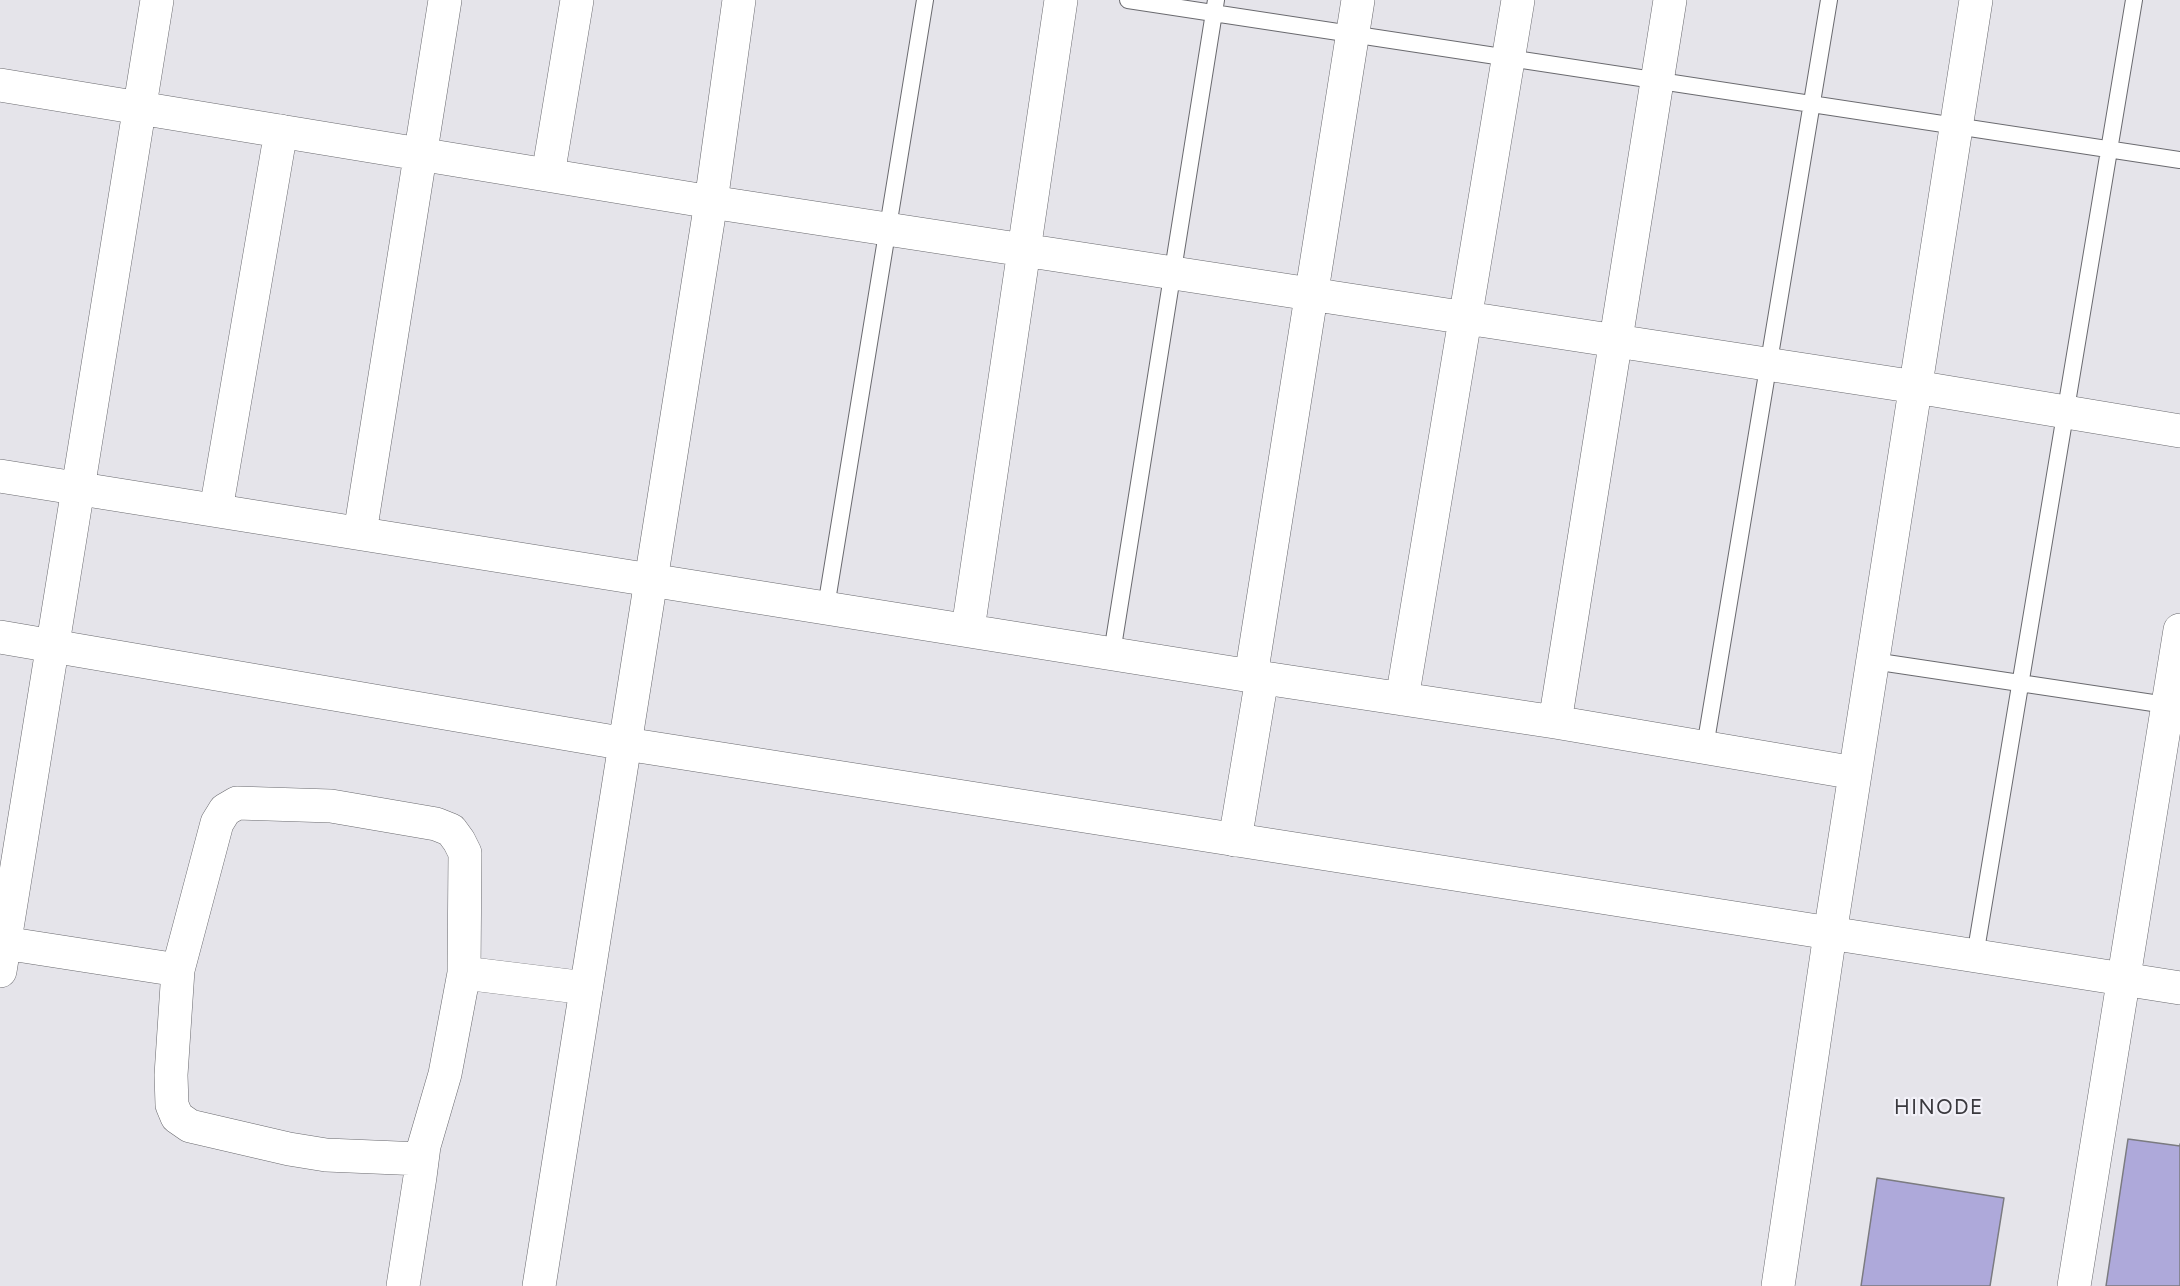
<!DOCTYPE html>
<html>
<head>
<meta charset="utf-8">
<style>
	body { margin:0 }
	canvas { display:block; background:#e5e4ea }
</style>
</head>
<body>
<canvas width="2180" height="1286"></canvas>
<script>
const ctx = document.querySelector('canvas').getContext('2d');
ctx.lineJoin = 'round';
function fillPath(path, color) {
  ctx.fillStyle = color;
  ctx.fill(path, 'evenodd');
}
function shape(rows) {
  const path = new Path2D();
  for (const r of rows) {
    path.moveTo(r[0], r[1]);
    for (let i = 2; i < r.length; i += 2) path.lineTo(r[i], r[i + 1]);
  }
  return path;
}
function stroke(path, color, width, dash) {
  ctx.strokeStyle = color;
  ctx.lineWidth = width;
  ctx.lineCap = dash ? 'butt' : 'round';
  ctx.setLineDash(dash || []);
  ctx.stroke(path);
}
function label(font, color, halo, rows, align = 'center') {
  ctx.font = font + ' Figtree,sans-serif';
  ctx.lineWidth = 4.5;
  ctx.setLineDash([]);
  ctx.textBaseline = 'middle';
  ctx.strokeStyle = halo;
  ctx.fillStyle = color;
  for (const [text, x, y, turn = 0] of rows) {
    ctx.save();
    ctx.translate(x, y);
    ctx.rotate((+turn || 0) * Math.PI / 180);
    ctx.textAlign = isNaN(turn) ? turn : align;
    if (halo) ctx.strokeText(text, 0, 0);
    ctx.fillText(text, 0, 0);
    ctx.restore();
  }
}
const building = shape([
	[2128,1139,2180,1146,2180,1144,2180,1286,2106,1286,2128,1139],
	[1877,1178,2004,1198,1990,1286,1861,1286,1877,1178]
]);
fillPath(building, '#aea9da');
stroke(building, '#7b7b80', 1.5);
const service = shape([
	[1128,0,2180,160],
	[826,607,925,0],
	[1112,653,1216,0],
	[1873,661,2173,706],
	[1705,747,1829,0],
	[1975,956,2134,0]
]);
const minor = shape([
	[0,85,711,202,1916,387,2180,431],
	[548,175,577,0],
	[0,476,1251,676,1555,722,1855,773],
	[216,510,281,131],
	[360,533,445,0],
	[968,629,1061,0],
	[1251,676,1358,0],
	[1402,699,1518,0],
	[1555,722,1670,0],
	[1235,840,1262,678],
	[4,943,178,970],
	[0,971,157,0],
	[464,973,586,988],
	[403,1286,420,1177,424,1146,445,1074,464,973,465,853,459,841,451,830,436,824,331,806,237,803,225,810,217,823,178,970,171,1075,172,1105,177,1117,190,1126,289,1149,326,1155,422,1159],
	[1778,1286,1830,934,1976,0],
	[2074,1286,2180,630]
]);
const tertiary = shape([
	[0,637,626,744,2180,988],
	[539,1286,711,202,739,0]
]);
stroke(service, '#6a6a6f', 18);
stroke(minor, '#6a6a6f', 34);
stroke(tertiary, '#6a6a6f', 34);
stroke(service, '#fff', 16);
stroke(minor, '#fff', 33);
stroke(tertiary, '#fff', 33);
ctx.letterSpacing = '1.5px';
label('21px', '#3a393e', '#f2f1f8', [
	["HINODE",1939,1108]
]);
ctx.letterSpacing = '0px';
</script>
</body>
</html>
